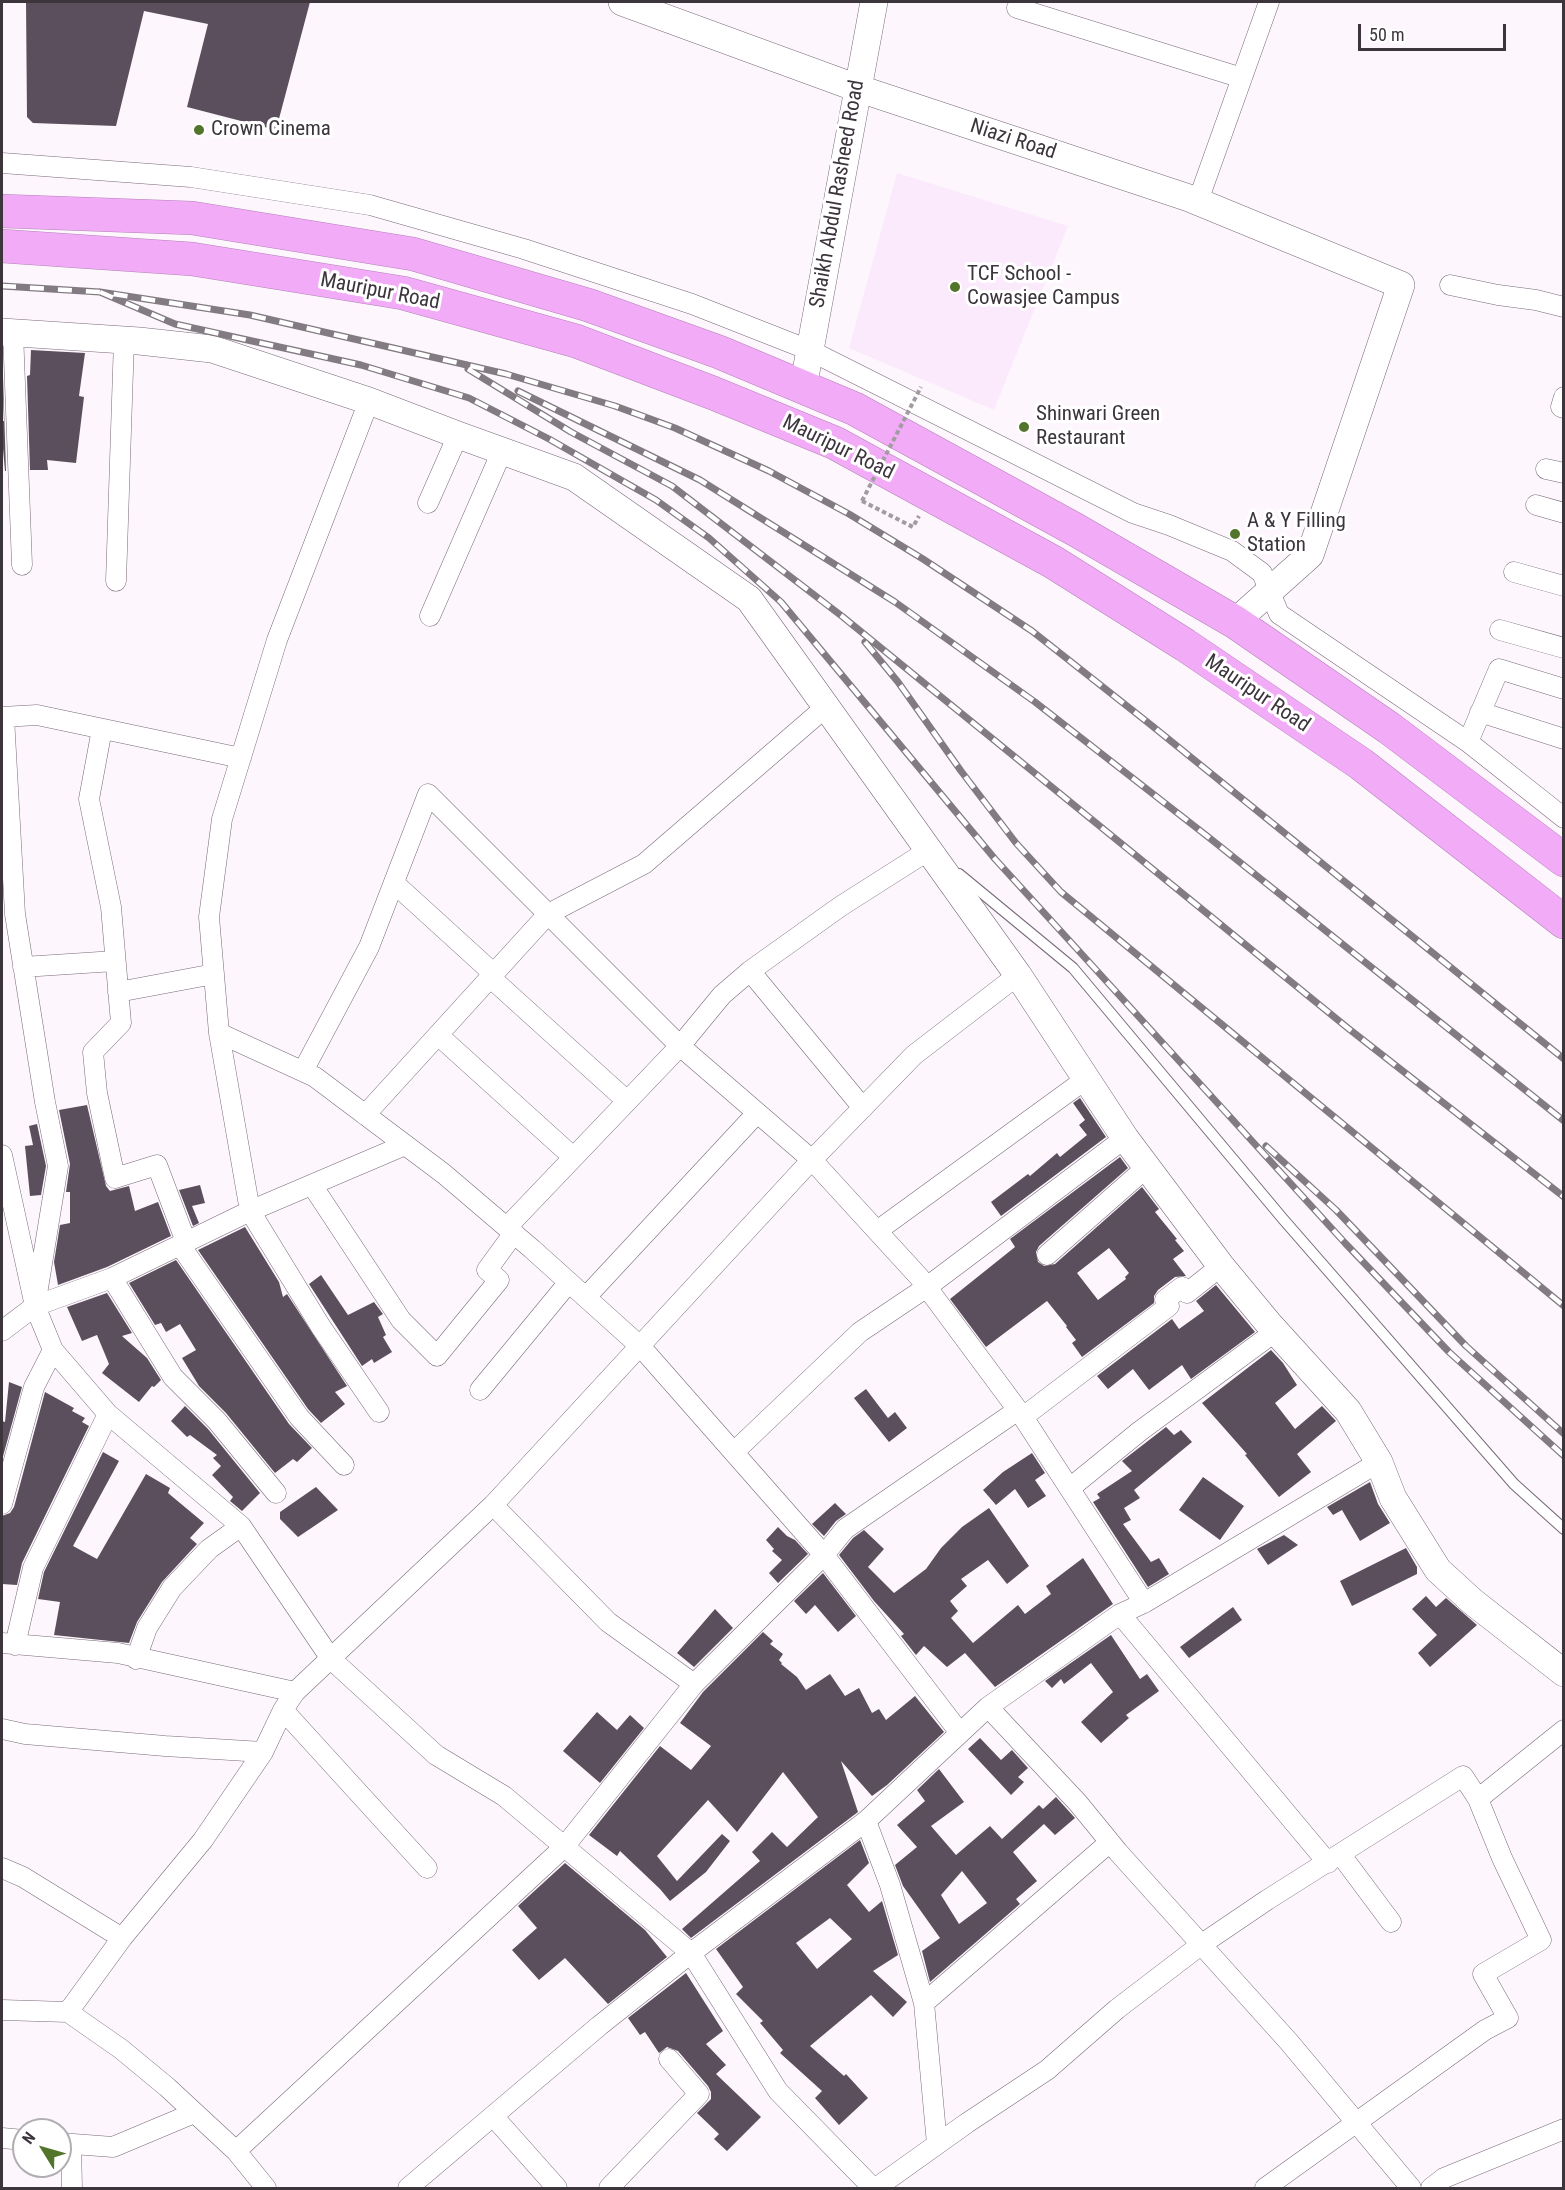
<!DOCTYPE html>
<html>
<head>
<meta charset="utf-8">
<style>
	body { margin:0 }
	#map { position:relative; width:1565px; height:2190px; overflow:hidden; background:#fdf6fd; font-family:"Roboto Condensed",sans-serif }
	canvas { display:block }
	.frame { position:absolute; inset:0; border:3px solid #3c353c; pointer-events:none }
	.north { position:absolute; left:12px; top:2118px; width:60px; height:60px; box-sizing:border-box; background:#fff; border:2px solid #b1aeb1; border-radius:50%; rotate:307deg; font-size:16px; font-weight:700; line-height:24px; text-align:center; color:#3c353c }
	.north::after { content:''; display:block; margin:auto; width:21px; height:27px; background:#53742b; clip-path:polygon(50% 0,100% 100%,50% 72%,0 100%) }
	.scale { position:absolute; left:1358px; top:24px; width:148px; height:27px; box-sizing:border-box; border:3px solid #3c353c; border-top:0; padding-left:8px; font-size:18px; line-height:21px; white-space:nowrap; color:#3c353c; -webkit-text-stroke:4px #fff; paint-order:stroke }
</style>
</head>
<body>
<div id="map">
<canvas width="1565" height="2190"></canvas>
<div class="frame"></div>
<div class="north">N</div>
<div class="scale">50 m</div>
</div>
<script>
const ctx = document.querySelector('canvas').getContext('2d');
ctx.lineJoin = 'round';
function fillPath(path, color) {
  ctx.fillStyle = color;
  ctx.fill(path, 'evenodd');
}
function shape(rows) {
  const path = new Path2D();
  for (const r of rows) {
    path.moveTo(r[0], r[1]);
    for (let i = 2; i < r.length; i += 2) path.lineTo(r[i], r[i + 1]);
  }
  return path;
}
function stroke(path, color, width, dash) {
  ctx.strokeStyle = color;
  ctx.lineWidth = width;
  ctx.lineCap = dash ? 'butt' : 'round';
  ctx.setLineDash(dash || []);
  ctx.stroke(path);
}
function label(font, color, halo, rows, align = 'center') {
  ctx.font = font + ' "Roboto Condensed",sans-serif';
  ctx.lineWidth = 6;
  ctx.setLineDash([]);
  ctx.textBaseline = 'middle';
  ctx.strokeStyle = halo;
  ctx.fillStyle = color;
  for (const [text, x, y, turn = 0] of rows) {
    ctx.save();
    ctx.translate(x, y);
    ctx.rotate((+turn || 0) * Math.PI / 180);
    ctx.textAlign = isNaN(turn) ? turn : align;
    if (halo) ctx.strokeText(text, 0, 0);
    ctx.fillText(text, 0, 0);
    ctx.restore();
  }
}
fillPath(shape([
	[897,173,1068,226,994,410,849,348]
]), '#fbeafc');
fillPath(shape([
	[26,2,310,2,276,130,187,107,208,24,144,11,116,126,33,123,27,117],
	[31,350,85,353,79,396,84,397,76,463,47,460,48,470,30,470,27,376,30,375],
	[2,377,3,377,6,471,5,471,2,437,2,421,4,421],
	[1080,1098,1106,1137,1001,1216,991,1202,1028,1174,1030,1176,1057,1153,1060,1157,1087,1135,1079,1125,1085,1120,1073,1103],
	[87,1105,106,1186,110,1191,129,1186,135,1211,158,1202,171,1236,107,1267,58,1285,54,1262,60,1225,70,1223,70,1192,66,1192,70,1164,59,1110],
	[37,1124,46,1166,41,1195,30,1196,25,1146,33,1145,29,1126],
	[1120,1157,1128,1168,1039,1246,1036,1252,1038,1262,1044,1266,1055,1264,1142,1187,1159,1209,1155,1212,1177,1239,1175,1240,1184,1251,1173,1259,1186,1276,1175,1277,1158,1290,1154,1296,1154,1303,1082,1357,1072,1343,1076,1340,1066,1327,1067,1326,1047,1301,986,1347,950,1299,1015,1247,1010,1239],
	[1109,1248,1129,1273,1125,1277,1126,1279,1098,1300,1077,1273],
	[200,1185,205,1203,192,1206,199,1223,193,1226,179,1190],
	[245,1227,279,1282,283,1297,287,1294,347,1386,335,1392,345,1404,321,1423,308,1409,198,1250],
	[176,1260,289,1424,312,1448,297,1462,293,1459,275,1473,226,1413,199,1386,182,1358,196,1350,180,1324,166,1332,161,1323,155,1325,129,1283],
	[321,1275,348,1315,374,1302,383,1314,378,1317,386,1335,383,1337,392,1352,374,1363,372,1359,362,1366,309,1284],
	[1216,1285,1255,1332,1191,1379,1182,1365,1149,1390,1133,1369,1108,1389,1097,1376,1172,1319,1179,1329,1204,1311,1196,1301],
	[107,1293,132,1333,122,1336,147,1358,161,1380,154,1387,152,1386,139,1402,102,1373,109,1364,97,1335,82,1341,67,1307],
	[1271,1350,1283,1363,1297,1385,1275,1403,1295,1429,1322,1406,1336,1421,1297,1454,1311,1472,1279,1497,1245,1455,1247,1454,1202,1403],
	[9,1382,22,1387,2,1460,2,1421,5,1422],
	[866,1389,888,1418,895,1412,907,1428,889,1442,854,1398],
	[45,1392,74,1408,72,1411,85,1418,82,1422,89,1426,22,1563,17,1585,2,1584,2,1516,10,1513,14,1507],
	[185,1406,208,1429,260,1493,242,1511,230,1501,233,1497,212,1475,221,1466,213,1458,217,1455,190,1435,187,1437,171,1421],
	[1166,1427,1174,1435,1181,1430,1192,1442,1134,1490,1140,1498,1124,1508,1131,1520,1123,1524,1151,1562,1159,1558,1169,1574,1148,1587,1093,1502,1100,1498,1097,1494,1132,1471,1122,1461],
	[103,1452,119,1461,73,1546,97,1559,146,1474,170,1488,168,1493,204,1523,190,1538,197,1544,162,1582,137,1622,129,1643,54,1635,60,1602,38,1599,44,1572],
	[1032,1453,1045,1473,1035,1480,1046,1496,1028,1508,1015,1489,996,1505,983,1490,1003,1472],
	[1203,1477,1244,1506,1220,1540,1179,1510],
	[1370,1482,1378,1504,1390,1523,1360,1541,1342,1510,1333,1515,1327,1507],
	[316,1487,338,1510,298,1537,280,1519,280,1512],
	[835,1503,846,1514,836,1521,824,1536,812,1524],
	[989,1508,1029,1566,1007,1584,988,1560,961,1579,967,1586,950,1601,958,1611,951,1618,973,1643,1018,1605,1025,1614,1051,1594,1046,1586,1083,1558,1113,1604,995,1687,965,1653,947,1667,924,1646,916,1655,901,1636,904,1634,874,1601,839,1555,853,1538,864,1530,884,1549,868,1567,894,1593,926,1569,941,1548,962,1527],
	[778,1527,787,1536,795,1540,808,1554,778,1583,769,1573,782,1560,772,1551,774,1549,766,1540],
	[1284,1535,1298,1545,1268,1565,1257,1549],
	[1406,1548,1417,1567,1417,1574,1352,1606,1340,1581],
	[823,1573,856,1616,838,1632,815,1605,806,1614,794,1601],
	[1426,1596,1436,1607,1446,1598,1477,1625,1430,1667,1418,1653,1437,1635,1412,1609],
	[1233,1607,1242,1620,1189,1658,1180,1647],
	[715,1609,733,1628,694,1667,677,1653],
	[763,1632,773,1641,770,1644,783,1654,779,1660,782,1663,781,1664,797,1677,806,1690,830,1674,845,1696,859,1688,872,1713,879,1709,886,1720,915,1696,944,1732,887,1785,872,1796,841,1761,858,1812,691,1938,682,1929,760,1861,752,1852,772,1832,787,1847,818,1817,783,1772,737,1832,708,1800,657,1856,677,1881,722,1834,730,1841,706,1872,670,1901,660,1889,620,1851,617,1856,589,1835,660,1746,691,1770,711,1746,680,1723,703,1692],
	[1111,1635,1140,1679,1147,1674,1159,1691,1126,1715,1129,1718,1101,1743,1081,1722,1113,1692,1091,1663,1064,1684,1061,1679,1052,1688,1045,1681],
	[597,1712,617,1730,630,1715,644,1728,600,1783,563,1751],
	[980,1738,1001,1760,1012,1750,1028,1768,1018,1777,1024,1782,1011,1795,968,1749],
	[939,1769,964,1802,931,1826,956,1855,990,1826,1002,1839,1039,1805,1043,1809,1056,1797,1075,1818,1055,1835,1044,1824,1013,1852,1037,1881,1016,1899,1020,1904,930,1982,922,1951,940,1938,903,1886,895,1865,917,1847,897,1825,925,1801,917,1790],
	[962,1871,987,1903,959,1924,941,1895],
	[860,1840,869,1863,847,1885,869,1912,882,1901,898,1955,873,1971,907,2002,893,2017,871,1995,810,2046,844,2076,846,2074,868,2098,839,2125,815,2098,822,2091,780,2053,783,2050,760,2023,763,2021,736,1994,743,1987,716,1949],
	[830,1918,852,1939,817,1969,796,1943],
	[565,1863,645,1930,667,1957,608,2004,565,1958,539,1980,512,1950,537,1928,518,1906],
	[686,1973,723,2031,706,2044,726,2065,716,2074,761,2117,727,2151,714,2139,719,2134,697,2113,711,2099,711,2092,708,2086,678,2051,667,2047,659,2053,645,2032,640,2035,628,2018]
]), '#5c4f5d');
const lane = shape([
	[959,874,1073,968,1283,1219,1514,1484,1564,1529]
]);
const street = shape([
	[1017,8,1242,78],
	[2,163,191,177,370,205,524,249,692,304,809,350,1133,513,1169,525,1232,551,1262,573,1279,614,1468,742,1564,818],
	[1198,201,1269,2],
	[1450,285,1498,295,1536,300,1564,307],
	[13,332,22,565],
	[1564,397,1561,407,1564,408],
	[369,401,277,640,222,819,209,917,219,1033,250,1211,321,1327,379,1412],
	[1546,469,1564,473],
	[428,503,458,435],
	[1536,505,1564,513],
	[1514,572,1564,586],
	[116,581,124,340],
	[430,616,502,451],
	[1500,630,1564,648],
	[1480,712,1564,739],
	[2,717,37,715,241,758],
	[4,717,15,914,45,1102,58,1166,37,1294],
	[102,729,89,799,111,907,121,1023,93,1052,97,1093,115,1178,157,1165,186,1242],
	[1468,742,1499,669,1564,689],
	[394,883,494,974],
	[23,967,115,961],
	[750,971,863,1108],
	[491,978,627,1101],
	[118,992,214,974],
	[219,1033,315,1077,444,1174,532,1249,641,1347,824,1555,960,1733],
	[438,1035,573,1157],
	[303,1071,369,947,428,794,680,1046,812,1160,920,1278,1023,1417,1144,1603],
	[365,1115,548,914,644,864,827,706],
	[2,1155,35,1306,53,1350,108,1414,241,1526,331,1659,436,1755,504,1796,691,1953,778,2091,873,2188],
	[312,1185,401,1320,437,1356,499,1280,487,1270,514,1233],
	[507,1227,680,1046,722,995,750,971,841,906,929,850],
	[877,1231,1086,1079],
	[180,1245,299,1417,344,1465],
	[1047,1255,1147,1167],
	[112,1278,173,1377,217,1421,276,1493],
	[586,1297,757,1113],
	[2,1331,35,1306,112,1278,250,1211,405,1145],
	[480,1390,569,1282],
	[1023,1417,1169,1306,1165,1300,1182,1287,1187,1293,1221,1266],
	[734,1452,860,1332,927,1287,1125,1138],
	[1070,1488,1140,1431,1276,1331],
	[2,1504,34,1387,53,1350],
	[493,1505,608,1622,694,1684],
	[1120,1614,1328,1863],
	[2,1643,118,1653,295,1692],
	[15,1645,33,1568,108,1414],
	[136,1659,147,1628,172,1588,209,1549,241,1526],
	[988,1707,1078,1803,1118,1852,1289,2042,1411,2188],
	[283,1710,427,1868],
	[2,1729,25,1734,165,1746,263,1752],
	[866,1821,890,1885,924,2003,937,2144],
	[1341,1855,1391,1922],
	[2,1868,23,1877,122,1938],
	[924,2003,1110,1842],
	[2,2010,68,2012,121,2049,167,2087,236,2151,266,2188],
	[68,2012,122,1938,203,1840,263,1752,283,1710,295,1692,493,1505,805,1167,914,1055,1018,975],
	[493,2116,557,2188],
	[2,2138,24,2140],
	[60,2143,113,2147,194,2113],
	[71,2144,72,2188],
	[236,2151,564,1847,694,1684,824,1555,845,1529,1018,1410],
	[408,2188,599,2026,691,1953,866,1821,988,1707,1120,1614,1144,1603,1379,1462],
	[609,2188,699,2094,669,2059],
	[876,2188,967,2123,1047,2070,1117,2009,1202,1944,1267,1900,1463,1776,1478,1799,1564,1730],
	[1265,2188,1485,2030,1508,2018,1483,1974,1541,1940,1502,1858,1478,1799],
	[1431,2188,1444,2178,1564,2129]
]);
const secondary = shape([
	[622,2,857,88,1189,198,1401,285,1310,555,1235,622],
	[2,332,139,341,212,349,369,401,458,435,574,477,749,599,1018,975,1125,1138,1221,1266,1269,1324,1348,1411,1379,1462,1393,1498,1438,1570,1473,1602,1564,1673],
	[803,388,874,2]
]);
const highway = shape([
	[2,211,192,218,413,254,588,305,719,352,855,409,1076,530,1235,622,1389,728,1564,860],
	[2,246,192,259,403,293,576,341,713,393,835,443,1053,562,1185,645,1361,764,1564,922]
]);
stroke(lane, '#786a79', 12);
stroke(street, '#786a79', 21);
stroke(secondary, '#786a79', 28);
stroke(highway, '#b282b6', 34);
stroke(shape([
	[862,501,913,527,919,516]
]), '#a29ba2', 4, [4.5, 3]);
stroke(lane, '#fff', 10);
stroke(street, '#fff', 20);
stroke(secondary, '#fff', 27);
stroke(highway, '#f2abf7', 33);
const rail = shape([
	[2,286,100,292,250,315,506,374,615,406,675,428,769,471,849,514,923,559,1032,631,1151,725,1564,1059],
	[100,292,175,324,361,365,469,398,549,439,656,500,709,538,781,602,995,859,1345,1243,1449,1352,1564,1456],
	[468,369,571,432,672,486,843,617,1349,1029,1564,1197],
	[518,391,700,480,895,602,1035,702,1207,836,1564,1121],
	[865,642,898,682,961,771,1016,843,1061,892,1564,1306],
	[1266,1146,1336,1210,1466,1346,1564,1434]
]);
stroke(rail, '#827b82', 7);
stroke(rail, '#fff', 4.5, [14]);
stroke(shape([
	[862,501,921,387]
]), '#a29ba2', 4, [4.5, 3]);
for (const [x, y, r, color] of [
	[199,130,6,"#53742b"],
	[955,287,6,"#53742b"],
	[1024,427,6,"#53742b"],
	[1235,534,6,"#53742b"]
]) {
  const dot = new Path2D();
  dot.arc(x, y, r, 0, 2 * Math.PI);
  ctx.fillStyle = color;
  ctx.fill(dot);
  stroke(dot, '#fff', 2);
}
label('21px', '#3c353c', '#fff', [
	["Crown Cinema",211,130],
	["TCF School -",967,275],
	["Cowasjee Campus",967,299],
	["Shinwari Green",1036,415],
	["Restaurant",1036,439],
	["A & Y Filling",1247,522],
	["Station",1247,546]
], 'left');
label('21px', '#3c353c', '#fff', [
	["Niazi Road",1013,140,18],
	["Shaikh Abdul Rasheed Road",838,194,-80],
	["Mauripur Road",380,292,11],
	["Mauripur Road",838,448,26],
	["Mauripur Road",1257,694,34]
]);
</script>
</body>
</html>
